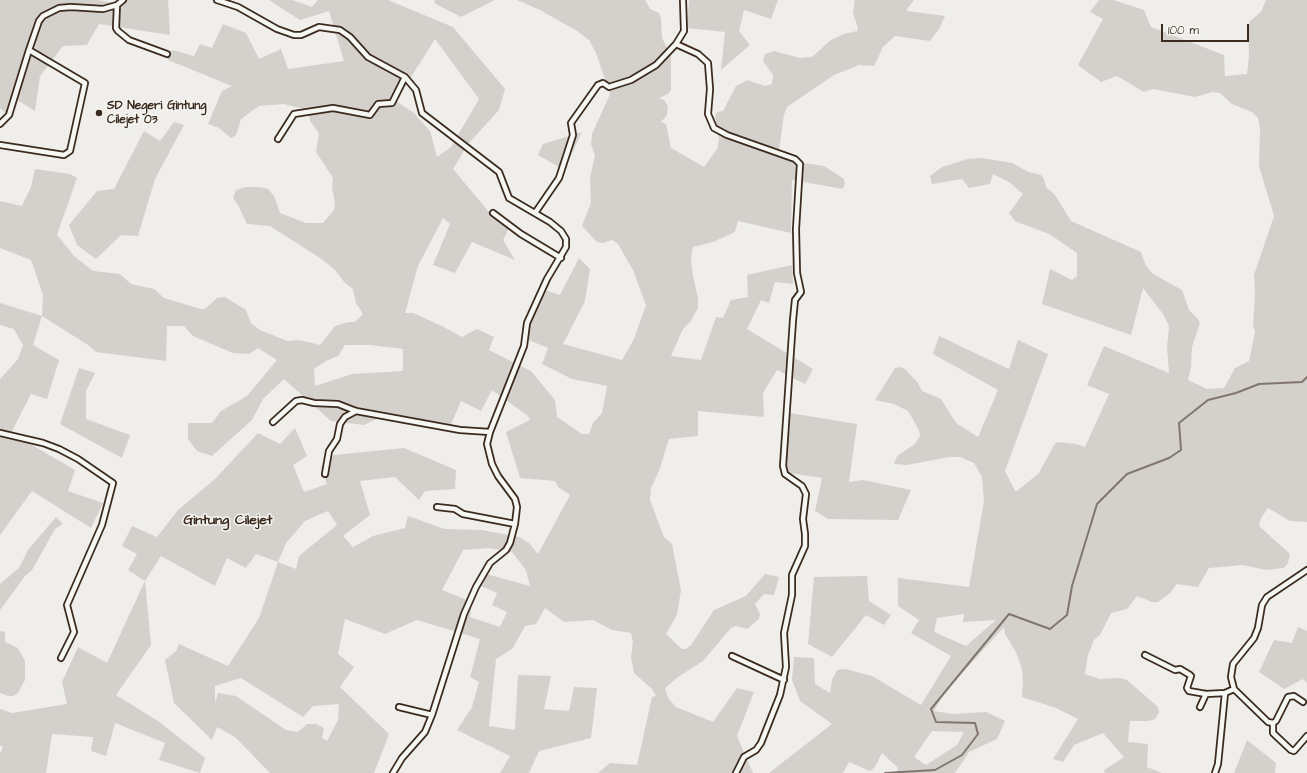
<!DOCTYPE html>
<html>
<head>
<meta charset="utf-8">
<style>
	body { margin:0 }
	#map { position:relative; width:1307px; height:773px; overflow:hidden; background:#efeeea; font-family:"Architects Daughter",sans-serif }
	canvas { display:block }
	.scale { position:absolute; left:1161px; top:24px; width:88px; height:18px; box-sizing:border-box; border:2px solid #3b2a1e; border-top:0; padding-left:5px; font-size:12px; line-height:14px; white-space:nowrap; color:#3b2a1e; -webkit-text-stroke:3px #f6f6f2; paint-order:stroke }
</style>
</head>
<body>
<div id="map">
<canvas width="1307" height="773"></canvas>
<div class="scale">100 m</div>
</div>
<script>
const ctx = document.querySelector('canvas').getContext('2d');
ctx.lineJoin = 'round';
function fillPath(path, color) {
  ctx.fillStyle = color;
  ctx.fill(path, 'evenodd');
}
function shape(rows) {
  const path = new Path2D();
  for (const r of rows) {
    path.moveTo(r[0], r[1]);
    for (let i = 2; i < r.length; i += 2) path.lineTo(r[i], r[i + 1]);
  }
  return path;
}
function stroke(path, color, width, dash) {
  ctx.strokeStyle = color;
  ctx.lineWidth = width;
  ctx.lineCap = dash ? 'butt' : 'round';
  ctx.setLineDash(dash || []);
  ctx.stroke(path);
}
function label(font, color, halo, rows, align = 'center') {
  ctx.font = font + ' "Architects Daughter",sans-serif';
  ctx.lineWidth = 3;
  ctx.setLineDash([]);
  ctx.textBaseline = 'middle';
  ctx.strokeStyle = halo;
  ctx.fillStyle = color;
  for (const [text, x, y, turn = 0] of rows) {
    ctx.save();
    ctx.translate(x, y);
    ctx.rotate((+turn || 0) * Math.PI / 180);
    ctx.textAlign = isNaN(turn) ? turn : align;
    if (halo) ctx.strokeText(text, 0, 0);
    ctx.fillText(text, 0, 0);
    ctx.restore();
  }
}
fillPath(shape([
	[0,0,97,0,115,3,118,0,168,0,170,35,99,24,87,45,63,46,40,76,35,111,14,98,9,116,0,108],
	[269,0,292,0,312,7,318,0,388,0,453,27,505,89,499,110,468,144,453,169,488,211,510,226,503,240,515,260,472,242,455,273,433,265,450,224,443,218,418,266,405,313,413,313,442,326,462,337,477,329,494,337,489,350,531,371,555,400,557,417,582,434,589,434,593,423,602,413,607,386,572,379,542,364,548,348,524,338,545,290,560,295,579,258,590,269,585,301,563,344,622,360,634,339,646,305,633,270,618,244,612,240,603,243,597,242,582,226,591,203,590,178,595,155,591,144,592,134,610,94,596,53,589,40,577,31,540,10,517,0,645,0,650,9,659,13,661,18,662,38,671,56,671,90,668,94,659,98,664,100,668,106,667,115,661,122,666,124,671,148,704,167,717,149,719,139,715,116,717,112,723,111,736,86,747,80,765,86,772,84,773,75,763,61,765,54,774,51,800,58,812,57,831,40,844,34,857,31,858,28,853,13,855,1,853,0,914,0,907,9,907,11,945,16,939,29,930,41,895,36,883,47,874,66,859,65,834,75,787,107,784,115,778,157,791,161,824,166,844,179,845,183,843,189,792,180,791,233,738,221,735,232,713,242,693,247,691,258,693,276,698,298,698,308,691,321,683,329,671,356,701,360,716,317,723,318,731,300,748,297,747,275,792,265,793,284,775,282,769,303,761,300,747,329,813,369,805,384,777,370,763,393,764,417,698,411,698,436,669,439,659,471,651,488,650,500,664,537,672,544,681,590,677,615,666,634,682,649,686,649,691,645,714,610,746,596,765,574,779,577,774,595,764,594,755,604,760,614,759,619,747,629,736,626,731,628,703,661,678,677,665,688,668,698,676,707,713,722,737,688,754,692,737,736,753,773,598,773,610,763,637,765,652,697,656,696,652,689,634,673,631,657,633,642,631,633,612,630,593,620,564,622,545,608,536,624,525,626,513,648,496,659,489,726,515,730,518,675,551,676,544,709,569,711,574,687,597,688,591,738,539,751,529,773,500,773,510,756,457,730,472,707,479,682,470,677,480,639,417,620,385,634,345,619,338,654,354,667,340,687,389,734,374,773,270,773,235,737,217,727,212,740,174,703,165,660,176,651,179,644,228,666,259,618,278,562,256,554,246,568,227,558,215,586,161,556,145,581,151,645,116,695,158,721,205,758,200,773,159,760,165,743,115,723,106,756,91,751,93,737,52,734,46,773,0,773,0,754,3,747,0,745,0,709,12,713,67,704,62,682,78,647,107,663,145,581,128,570,137,554,122,546,132,526,157,537,178,510,215,479,258,433,280,444,295,428,307,456,293,465,304,492,327,484,321,467,334,455,404,448,456,470,455,489,425,491,419,500,395,477,360,481,370,515,343,536,353,547,373,536,405,528,408,516,445,529,482,530,519,537,529,543,538,554,570,495,558,487,555,481,520,478,506,432,530,420,528,416,492,390,481,411,461,401,450,427,411,417,383,416,364,425,331,421,284,379,263,399,252,420,212,456,197,451,188,439,188,423,212,423,221,411,247,396,277,360,258,348,249,354,233,353,193,336,184,326,167,326,166,361,96,352,88,345,42,316,33,345,59,360,47,399,31,394,11,433,75,470,68,491,103,503,91,528,32,491,0,535,0,379,18,359,23,345,14,329,0,325,0,303,42,316,43,295,31,260,0,248,0,201,22,206,31,187,35,169,70,174,77,178,57,235,74,256,93,271,120,274,131,284,154,289,164,298,201,309,205,309,217,298,225,297,246,310,251,323,260,330,287,341,299,340,320,345,335,326,349,322,355,322,363,314,356,303,353,289,345,283,335,270,323,260,270,226,247,224,238,205,233,198,236,190,245,187,259,187,268,189,274,196,280,213,306,223,323,223,334,210,335,203,332,188,333,178,316,152,319,133,310,121,308,110,284,104,259,106,241,119,236,135,231,138,219,128,208,124,222,91,232,86,168,60,172,50,194,56,200,44,212,48,223,24,246,33,259,59,281,49,288,69,344,61,329,11,300,20],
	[435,39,479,99,451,147,437,157,430,131,414,113,396,101],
	[345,345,370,345,403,349,403,371,352,374,315,386,314,369,326,361,338,356],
	[328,511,337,525,299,556,296,569,278,562,286,543,305,521],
	[489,548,512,552,526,570,530,586,486,574,481,586,497,593,492,605,507,612,500,627,470,617,472,602,442,590,463,550],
	[241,678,303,717,313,706,339,704,338,720,327,741,322,738,324,728,316,724,307,724,298,732,286,730,236,696,218,693,215,703,215,686],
	[435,0,495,0,461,17,434,3],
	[689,0,778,0,771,19,744,10,739,31,750,45,721,70,725,32,687,28],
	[1099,0,1113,0,1144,10,1151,27,1224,55,1225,76,1247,74,1249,55,1248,28,1250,21,1261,12,1266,0,1307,0,1307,522,1290,521,1268,508,1261,518,1259,526,1290,554,1288,563,1284,568,1266,570,1243,565,1209,568,1198,587,1177,584,1170,593,1158,602,1152,602,1137,596,1127,609,1111,613,1100,635,1094,640,1088,655,1085,674,1100,679,1120,678,1127,680,1157,706,1159,712,1155,719,1149,721,1130,721,1128,742,1148,744,1147,767,1162,773,1106,773,1103,771,1124,757,1103,733,1074,745,1063,762,1053,759,1078,719,1056,708,1022,697,1023,682,1022,669,1016,652,1005,634,1004,627,945,692,934,711,953,714,986,712,1005,721,997,739,969,752,955,773,896,773,898,768,882,753,875,767,870,771,849,762,843,773,769,773,832,724,800,701,792,680,794,657,814,658,815,684,830,693,832,680,837,670,846,669,872,676,921,705,951,656,911,633,919,620,898,606,898,578,969,587,984,501,982,477,974,463,960,457,949,457,907,465,894,464,897,456,915,444,920,436,919,430,908,411,894,404,875,400,895,368,900,367,905,369,918,383,922,391,941,399,956,423,978,437,998,390,933,354,939,336,1009,369,1018,340,1048,354,1005,471,1015,491,1017,491,1039,473,1054,445,1057,442,1076,444,1085,447,1109,394,1087,385,1104,346,1169,373,1167,347,1169,326,1163,314,1143,288,1131,335,1042,304,1050,269,1072,280,1077,276,1077,253,1049,234,1015,221,1009,213,1023,194,1009,182,993,174,990,184,969,188,962,179,932,184,930,176,942,167,968,159,982,158,1012,163,1029,172,1041,175,1044,179,1046,187,1055,195,1071,221,1141,252,1146,266,1153,274,1182,290,1189,310,1198,319,1200,323,1192,347,1191,367,1188,380,1207,389,1224,388,1235,368,1249,361,1255,332,1253,325,1255,295,1254,275,1274,216,1259,166,1260,129,1258,118,1252,112,1232,104,1220,93,1212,92,1195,97,1153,89,1144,92,1117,76,1101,82,1078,65,1103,19,1090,12],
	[964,614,963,622,996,620,966,646,934,632,937,618],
	[932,731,964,732,957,745,926,765,914,757],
	[174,122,184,125,155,179,138,236,121,235,96,259,77,245,69,225,97,191,114,189,144,131,160,141],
	[582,132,564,170,538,155,543,144],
	[79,368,95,373,86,391,86,419,130,435,122,458,60,424],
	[790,413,857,424,849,482,863,480,911,490,898,520,828,519,815,511,822,478,789,473,784,467],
	[56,517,63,524,55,529,32,570,25,576,0,610,0,584,19,568,28,550],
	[867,576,869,601,891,615,884,625,866,615,832,657,808,644,814,577],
	[1298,627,1307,631,1307,683,1303,679,1284,689,1259,672,1274,640,1292,643],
	[0,631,5,632,5,642,18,648,25,661,25,680,18,693,13,696,8,696,0,693],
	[1247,740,1276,763,1275,773,1234,773]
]), '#d4d1cc');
stroke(shape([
	[885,773,935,770,962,755,978,734,975,723,936,722,931,709,1009,614,1050,629,1067,615,1072,586,1097,504,1127,474,1169,458,1181,450,1179,423,1208,400,1236,393,1259,384,1302,382,1307,377]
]), '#81766d', 2);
const street = shape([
	[217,0,238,7,277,29,294,35,301,35,319,27,340,30,350,37,368,57,405,77,416,90,422,113,499,172,509,198,550,222,561,231,566,239,566,247,547,279,527,323,524,346,490,432,487,444,492,464,498,476,515,499,517,507,515,524,510,543,506,550,490,563,476,587,464,614,432,715,425,732,402,758,393,773],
	[117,5,116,28,118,31,129,40,167,54],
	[676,44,698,54,708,63,710,89,708,114,714,128,727,135,795,159,800,164,796,229,797,273,801,292,795,300,793,320,783,466,785,474,802,486,806,494,803,519,805,534,805,546,792,575,792,595,784,633,786,667,780,695,761,743,756,750,744,757,736,773],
	[0,124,9,115,29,50,39,21,43,16,59,8,71,7,103,9,117,5,123,0],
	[278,139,294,114,333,108,370,115,378,104,392,103,405,77],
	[0,145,64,155,70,151,85,83,29,50],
	[493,213,521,234,561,258],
	[535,213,559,178,573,135,571,123,598,85,603,83,609,87,631,80,656,65,676,44,684,31,683,0],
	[273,422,296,401,302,400,314,403,338,404,356,411,460,430,490,432],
	[0,433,43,443,59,449,78,459,113,483,102,525,67,605,74,632,61,658],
	[325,474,329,451,337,439,340,424,345,417,356,411],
	[437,507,455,509,463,514,515,524],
	[1145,655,1175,670,1180,669,1190,675,1191,676,1187,688,1189,691,1206,694,1225,693],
	[732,656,784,680],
	[1234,689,1268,722,1273,723,1276,721,1288,697,1294,696,1303,702],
	[399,707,432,715],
	[1200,707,1206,694],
	[1273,723,1273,733,1291,750,1294,751,1307,736],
	[1215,773,1218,764,1225,693,1234,689,1231,677,1233,664,1254,638,1258,628,1262,605,1267,597,1307,570]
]);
stroke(street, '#3b2a1e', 8);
stroke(street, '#f6f6f2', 4.5);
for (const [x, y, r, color] of [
	[99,113,4,"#3b2a1e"]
]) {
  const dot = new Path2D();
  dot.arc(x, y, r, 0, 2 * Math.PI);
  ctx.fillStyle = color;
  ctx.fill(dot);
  stroke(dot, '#f6f6f2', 1.5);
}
label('bold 12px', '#3b2a1e', '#f6f6f2', [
	["SD Negeri Gintung",107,106],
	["Cilejet 03",107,120]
], 'left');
label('bold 14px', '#3b2a1e', '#f6f6f2', [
	["Gintung Cilejet",228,521]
]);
</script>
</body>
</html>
